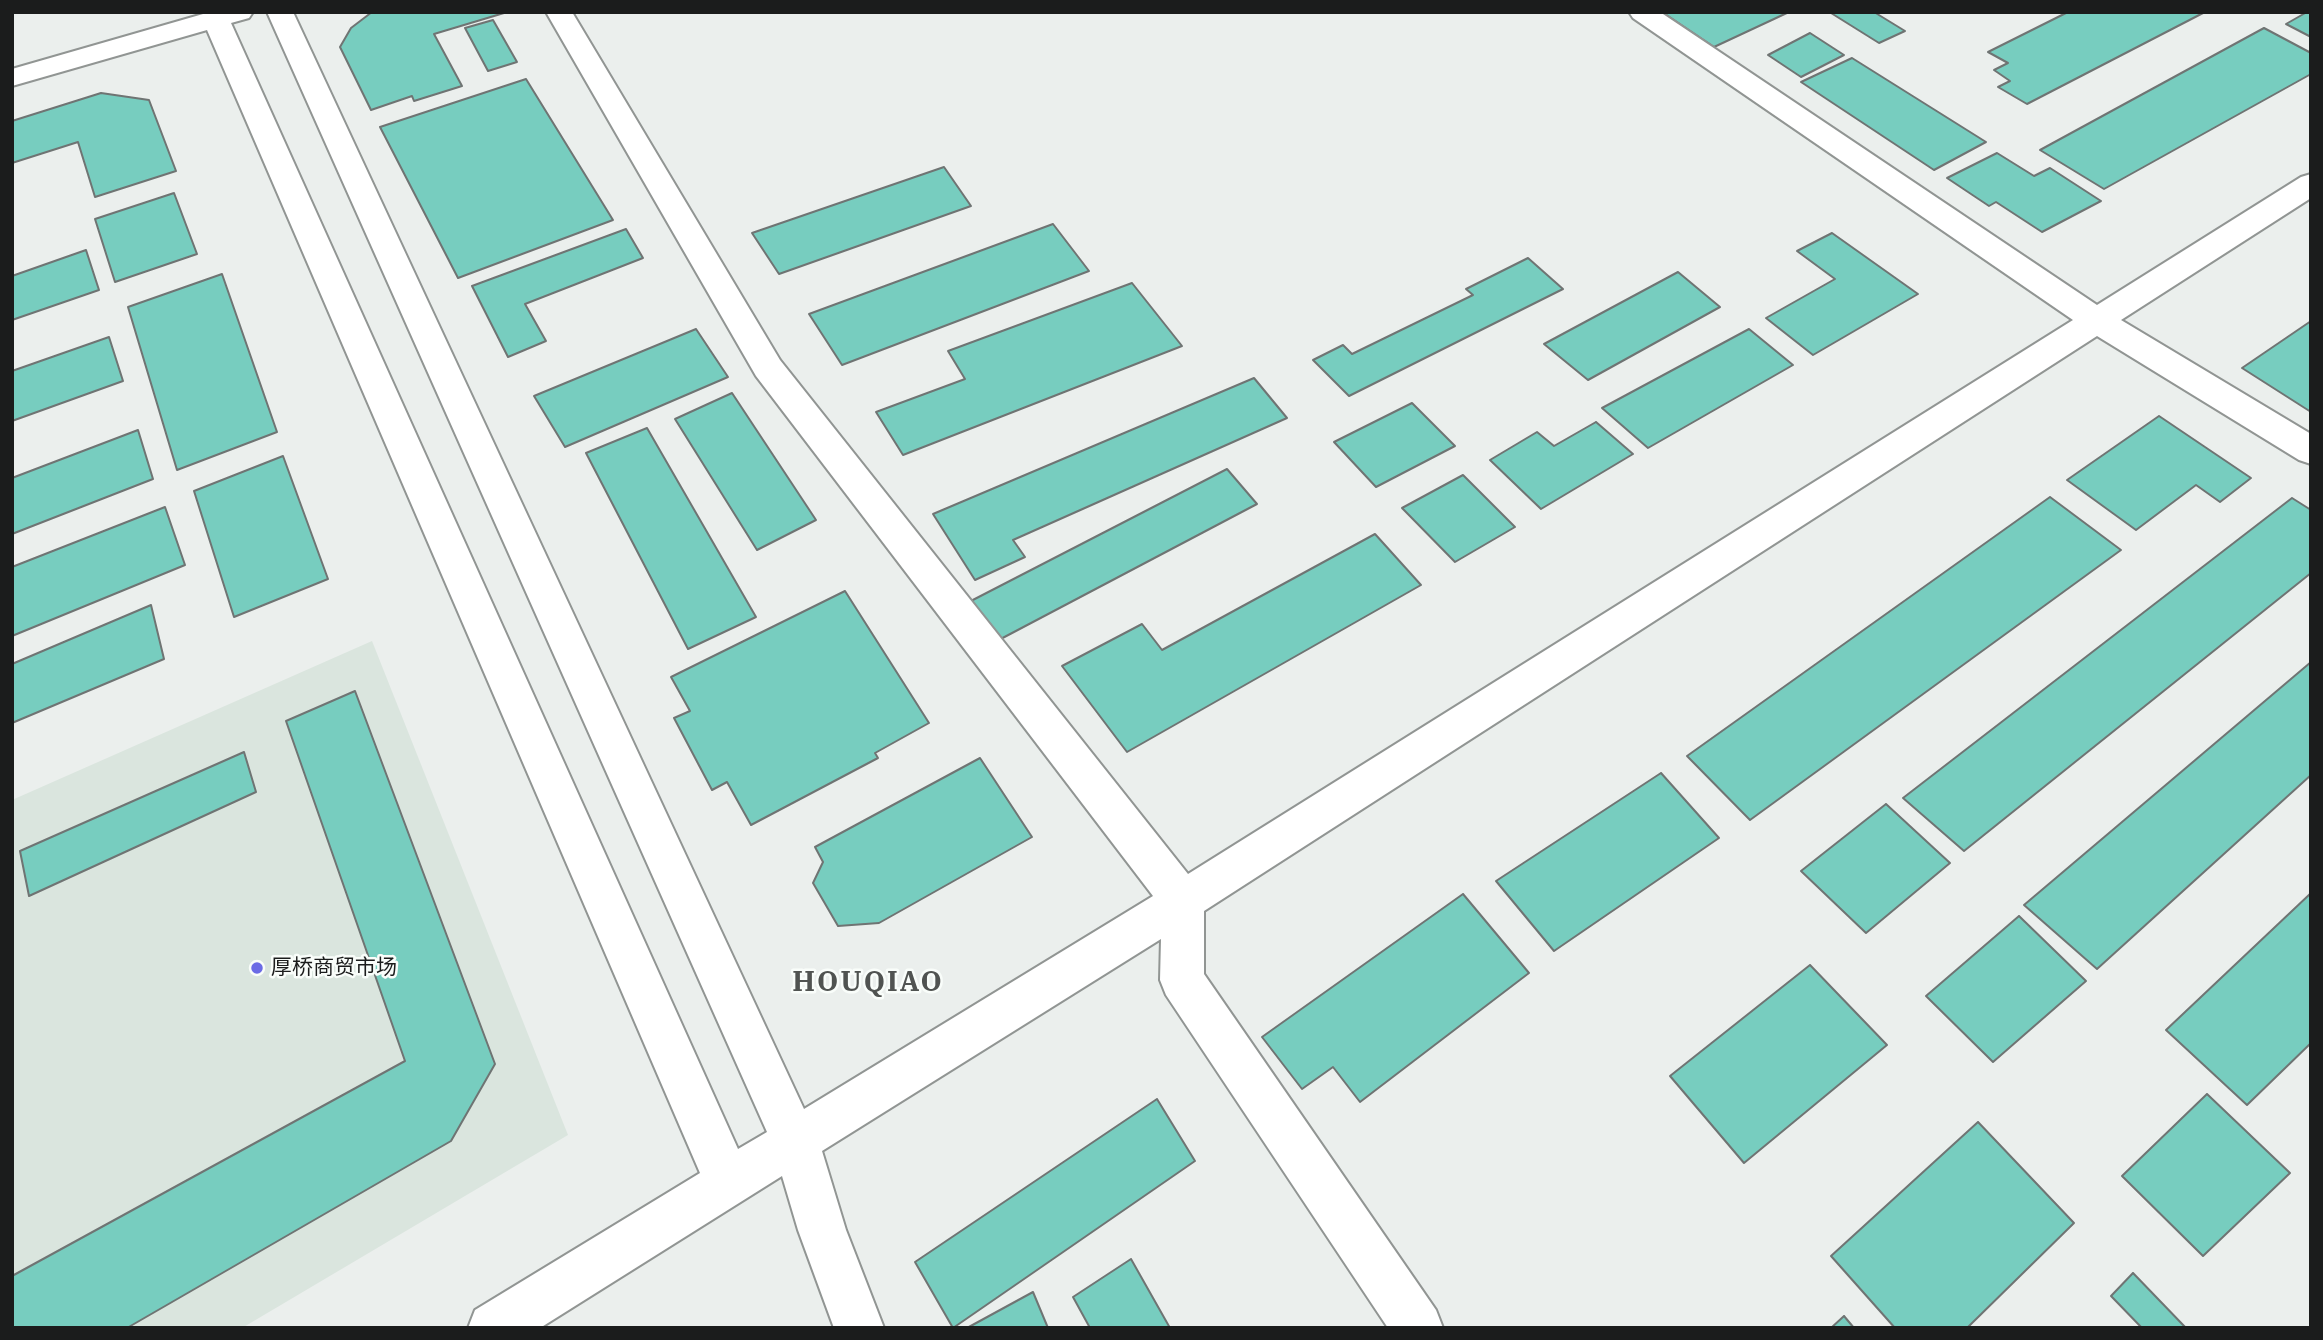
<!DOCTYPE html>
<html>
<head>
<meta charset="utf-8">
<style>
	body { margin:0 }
	#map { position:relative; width:2323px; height:1340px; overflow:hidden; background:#ebefed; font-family:"IBM Plex Serif",serif }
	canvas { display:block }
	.frame { position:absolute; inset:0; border:14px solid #1b1c1c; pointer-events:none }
</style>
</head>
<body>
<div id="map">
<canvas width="2323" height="1340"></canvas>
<div class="frame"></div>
</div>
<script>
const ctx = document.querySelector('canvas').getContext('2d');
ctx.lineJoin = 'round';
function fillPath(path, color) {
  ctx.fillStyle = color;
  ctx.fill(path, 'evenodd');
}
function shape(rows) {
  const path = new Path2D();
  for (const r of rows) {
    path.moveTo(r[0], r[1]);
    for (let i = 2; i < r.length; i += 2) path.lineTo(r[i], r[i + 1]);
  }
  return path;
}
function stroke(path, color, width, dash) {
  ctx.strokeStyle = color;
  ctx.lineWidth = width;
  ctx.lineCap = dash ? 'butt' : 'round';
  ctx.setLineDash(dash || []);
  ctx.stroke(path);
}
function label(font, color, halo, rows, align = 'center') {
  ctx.font = font + ' "IBM Plex Serif","Noto Sans SC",serif';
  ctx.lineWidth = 5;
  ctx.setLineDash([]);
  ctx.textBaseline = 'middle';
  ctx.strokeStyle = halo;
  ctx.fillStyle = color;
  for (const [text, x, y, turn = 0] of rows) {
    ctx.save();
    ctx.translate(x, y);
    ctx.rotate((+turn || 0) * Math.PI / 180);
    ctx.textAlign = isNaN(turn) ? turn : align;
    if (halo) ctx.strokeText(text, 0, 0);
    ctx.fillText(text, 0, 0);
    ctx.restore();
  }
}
fillPath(shape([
	[372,641,568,1135,242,1328,12,1328,12,800]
]), '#dae5de');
const building = shape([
	[372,12,503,12,504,13,434,34,462,86,414,101,412,96,371,110,340,47,351,28,372,12],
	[1662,12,1789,12,1714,47,1662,12],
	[1874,12,1905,31,1879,43,1831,13,1874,12],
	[2068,12,2205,12,2027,104,1998,87,2010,81,1994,70,2008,63,1988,52,2068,12],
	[2307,12,2311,12,2311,37,2286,24,2307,12],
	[493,20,517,62,488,71,465,28,493,20],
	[2264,28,2311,53,2311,74,2104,189,2040,150,2264,28],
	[1810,33,1844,55,1801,77,1768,55,1810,33],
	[1852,58,1986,142,1934,170,1801,82,1852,58],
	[526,79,613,220,458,278,380,127,526,79],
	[101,93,149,100,176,171,95,197,78,142,12,163,12,121,101,93],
	[1997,153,2034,176,2050,168,2101,201,2042,232,1996,202,1989,206,1947,178,1997,153],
	[944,167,971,206,779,274,752,233,944,167],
	[174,193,197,254,115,282,95,219,174,193],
	[1053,224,1089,271,842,365,809,314,1053,224],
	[626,229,643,258,525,304,546,341,508,357,472,286,626,229],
	[1832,233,1918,294,1813,355,1766,318,1835,279,1797,251,1832,233],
	[86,250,99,290,12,320,12,276,86,250],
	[1528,258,1563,289,1349,396,1313,360,1343,345,1352,354,1473,295,1466,289,1528,258],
	[1678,272,1720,307,1588,380,1544,344,1678,272],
	[222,274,277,432,177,470,128,307,222,274],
	[1132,283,1182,346,903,455,876,412,965,379,948,351,1132,283],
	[2311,321,2311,412,2242,368,2311,321],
	[696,329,728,377,565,447,534,396,696,329],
	[1749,329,1793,365,1648,448,1602,408,1749,329],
	[109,337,123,381,12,421,12,371,109,337],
	[1254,378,1287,418,1013,540,1025,557,975,580,933,514,1254,378],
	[732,393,816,520,757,550,675,419,732,393],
	[1412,403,1455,446,1376,487,1334,442,1412,403],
	[2159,416,2251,478,2220,502,2196,485,2136,530,2067,480,2159,416],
	[1596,422,1633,454,1541,509,1490,460,1537,432,1554,446,1596,422],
	[647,428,756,617,688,649,586,453,647,428],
	[138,430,153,479,12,534,12,478,138,430],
	[283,456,328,579,234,617,194,491,283,456],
	[1227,469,1257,504,995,642,967,603,1227,469],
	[1463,475,1515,527,1455,562,1402,508,1463,475],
	[2050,497,2121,550,1750,820,1687,756,2050,497],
	[2292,498,2311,510,2311,573,1964,851,1903,798,2292,498],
	[165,507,185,565,12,636,12,567,165,507],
	[1375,534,1421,585,1127,752,1062,666,1142,624,1162,650,1375,534],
	[845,591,929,723,875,753,878,758,751,825,727,782,712,790,674,718,690,711,671,677,845,591],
	[151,605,164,659,12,723,12,664,151,605],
	[2311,662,2311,775,2097,969,2024,905,2311,662],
	[355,691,495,1064,451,1141,127,1328,12,1328,12,1276,405,1061,286,721,355,691],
	[244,752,256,792,29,896,20,851,244,752],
	[980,758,1032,837,879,923,838,926,813,883,823,862,815,847,980,758],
	[1661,773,1719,838,1554,951,1496,881,1661,773],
	[1886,804,1950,863,1866,933,1801,871,1886,804],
	[2311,893,2311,1043,2247,1105,2166,1030,2311,893],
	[1463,894,1529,973,1360,1102,1333,1067,1302,1089,1262,1037,1463,894],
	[2019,916,2086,981,1993,1062,1926,996,2019,916],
	[1810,965,1887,1045,1744,1163,1670,1076,1810,965],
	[2207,1094,2290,1173,2203,1256,2122,1176,2207,1094],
	[1157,1099,1195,1161,953,1328,915,1262,1157,1099],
	[1978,1122,2074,1223,1967,1328,1895,1328,1831,1256,1978,1122],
	[1131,1259,1170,1328,1090,1328,1073,1297,1131,1259],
	[2133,1273,2186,1328,2142,1328,2111,1296,2133,1273],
	[1033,1292,1048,1328,967,1328,1033,1292],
	[1844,1316,1854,1328,1831,1328,1844,1316]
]);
fillPath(building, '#77cdbf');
stroke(building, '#6f7473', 2);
const minor = shape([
	[210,12,253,12,249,18,231,23,738,1149,767,1132,267,12,293,12,804,1109,1153,896,756,376,546,12,572,12,780,360,1188,874,2073,320,1633,18,1629,12,1660,12,2097,305,2301,177,2311,174,2311,198,2121,320,2311,434,2311,464,2299,460,2097,336,1204,911,1204,974,1436,1310,1443,1328,1388,1328,1166,995,1160,980,1161,939,822,1151,846,1230,884,1328,834,1328,798,1230,782,1176,540,1328,468,1328,475,1310,700,1173,207,30,12,86,12,69,210,12]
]);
stroke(minor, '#919593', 4);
fillPath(minor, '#fff');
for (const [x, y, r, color] of [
	[257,968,7,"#6b6be5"]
]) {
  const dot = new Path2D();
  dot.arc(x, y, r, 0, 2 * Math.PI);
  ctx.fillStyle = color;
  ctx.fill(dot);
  stroke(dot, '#f9fdfa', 2.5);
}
label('21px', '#1b1c1c', '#f9fdfa', [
	["厚桥商贸市场",271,968]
], 'left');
ctx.letterSpacing = '2px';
label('bold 28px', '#505351', '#f9fdfa', [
	["HOUQIAO",868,983]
]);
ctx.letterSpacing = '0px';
</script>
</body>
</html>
